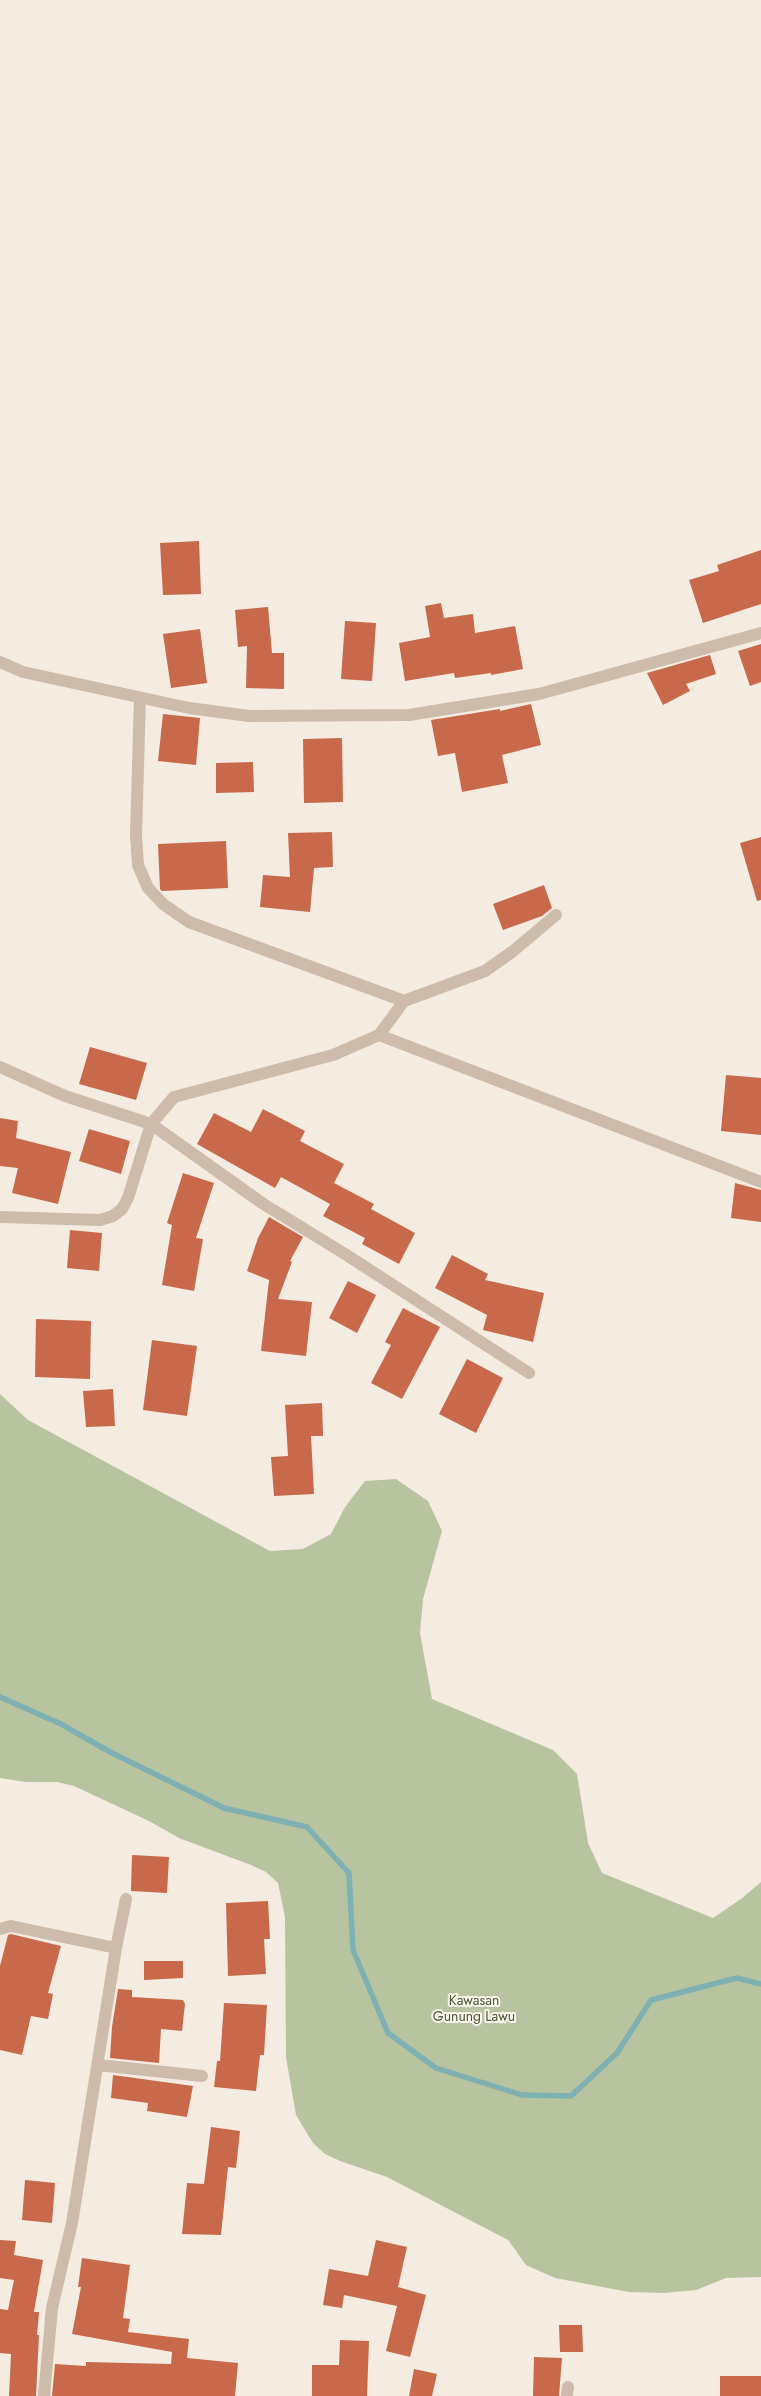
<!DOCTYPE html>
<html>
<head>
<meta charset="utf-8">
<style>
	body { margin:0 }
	canvas { display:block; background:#f4ebe1 }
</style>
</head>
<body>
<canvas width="761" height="2396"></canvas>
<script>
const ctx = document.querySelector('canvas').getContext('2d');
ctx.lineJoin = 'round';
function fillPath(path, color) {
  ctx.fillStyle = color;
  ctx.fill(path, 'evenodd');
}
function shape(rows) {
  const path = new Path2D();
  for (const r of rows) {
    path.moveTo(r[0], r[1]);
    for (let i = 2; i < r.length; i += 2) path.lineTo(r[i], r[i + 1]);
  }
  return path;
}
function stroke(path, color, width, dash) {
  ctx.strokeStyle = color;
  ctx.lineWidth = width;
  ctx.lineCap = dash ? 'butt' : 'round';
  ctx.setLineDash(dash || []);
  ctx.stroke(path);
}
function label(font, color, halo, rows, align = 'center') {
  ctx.font = font + ' Jost,sans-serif';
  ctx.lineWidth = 4;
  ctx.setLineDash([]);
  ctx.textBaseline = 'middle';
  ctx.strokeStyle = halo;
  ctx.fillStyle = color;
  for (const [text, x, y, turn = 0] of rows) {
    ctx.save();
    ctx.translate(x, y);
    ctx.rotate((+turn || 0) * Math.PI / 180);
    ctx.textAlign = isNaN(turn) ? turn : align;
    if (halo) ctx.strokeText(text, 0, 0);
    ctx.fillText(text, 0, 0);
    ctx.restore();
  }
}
fillPath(shape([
	[0,1394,28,1420,270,1551,303,1549,331,1534,345,1507,365,1481,396,1479,428,1501,442,1531,423,1599,420,1633,432,1699,553,1750,577,1774,588,1843,602,1873,713,1918,741,1899,761,1882,761,2277,726,2278,696,2290,663,2293,629,2292,555,2278,526,2265,508,2240,387,2177,340,2161,325,2154,313,2143,296,2115,286,2057,285,1917,278,1883,266,1872,251,1865,179,1838,149,1821,74,1786,57,1782,26,1782,0,1778]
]), '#b8c4a0');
stroke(shape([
	[0,1697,61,1724,110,1752,224,1808,307,1827,349,1873,353,1950,388,2033,436,2068,522,2095,571,2096,617,2053,651,2000,737,1978,761,1984]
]), '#7fb0b2', 5.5);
fillPath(shape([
	[199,541,201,594,163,595,160,543],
	[761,550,761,604,703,623,689,580,719,571,717,565],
	[441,603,444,618,473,614,475,633,515,626,523,669,491,675,491,673,455,678,454,673,405,681,399,643,430,637,425,606],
	[268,607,272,653,284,653,284,689,246,688,247,646,238,647,235,610],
	[345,621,376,623,372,681,341,679],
	[200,629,207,683,171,688,163,634],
	[761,644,761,682,750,686,738,651],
	[710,655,716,674,686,684,690,691,663,705,647,673],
	[531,704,541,745,502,755,508,783,462,792,455,753,438,756,431,720,500,709,500,711],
	[163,714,200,718,196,765,158,761],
	[342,738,343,802,304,803,303,739],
	[253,762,254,792,216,793,216,763],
	[332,832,333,867,314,868,310,912,260,907,263,875,290,877,288,833],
	[761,837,761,900,757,901,740,843],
	[226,841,228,888,162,891,160,889,158,844],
	[544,885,552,908,542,916,503,930,493,904],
	[90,1047,147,1063,136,1100,79,1084],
	[726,1075,761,1078,761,1135,721,1131],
	[263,1109,305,1131,300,1141,344,1164,334,1183,374,1204,371,1209,415,1233,399,1264,362,1244,365,1238,323,1216,330,1204,281,1177,275,1188,197,1144,214,1113,251,1132],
	[0,1118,18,1121,16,1138,71,1152,58,1204,12,1193,18,1168,0,1166],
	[89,1129,130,1141,121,1174,79,1161],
	[183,1173,214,1183,196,1238,203,1239,194,1291,162,1285,172,1225,167,1223],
	[735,1183,761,1190,761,1222,731,1218],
	[269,1217,303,1237,290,1261,292,1262,278,1299,312,1302,306,1356,261,1351,269,1280,247,1271,258,1238],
	[70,1230,102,1233,99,1271,67,1268],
	[452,1255,488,1274,485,1280,544,1293,533,1342,483,1330,487,1315,435,1288],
	[348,1281,376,1295,357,1333,329,1318],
	[403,1308,440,1327,402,1399,371,1383,391,1345,385,1342],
	[36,1319,91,1321,90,1379,35,1377],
	[152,1340,197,1346,187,1416,143,1410],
	[467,1359,503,1378,476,1433,439,1414],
	[113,1389,115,1426,86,1427,83,1391],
	[322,1403,323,1436,311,1436,314,1494,274,1496,271,1457,288,1456,285,1405],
	[132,1855,169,1857,167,1893,131,1891],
	[268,1901,270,1939,264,1939,266,1974,228,1976,226,1903],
	[11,1934,61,1946,48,1993,53,1994,48,2019,31,2016,22,2055,0,2050,0,1966,8,1935],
	[144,1961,183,1961,183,1978,144,1980],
	[118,1989,132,1990,132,1997,183,2000,185,2004,182,2031,161,2029,159,2063,110,2058,112,2027],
	[224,2003,267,2005,264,2055,260,2055,256,2091,214,2087,217,2061,220,2061],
	[113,2075,193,2086,187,2117,147,2111,148,2103,111,2098],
	[211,2127,240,2131,236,2168,228,2167,221,2235,182,2234,187,2183,204,2184],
	[25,2180,55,2183,52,2223,22,2220],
	[0,2240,16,2241,14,2255,43,2260,34,2312,39,2312,37,2335,39,2335,36,2396,9,2396,11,2354,0,2353,0,2309,8,2310,14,2280,0,2278],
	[376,2240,407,2247,398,2287,426,2295,410,2357,386,2351,397,2306,344,2295,342,2308,323,2305,329,2269,368,2276],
	[82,2258,130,2265,123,2318,130,2319,128,2332,189,2339,187,2358,238,2363,235,2396,52,2396,55,2364,86,2366,86,2362,171,2364,172,2352,72,2334,81,2287,78,2287],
	[559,2325,582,2325,583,2352,560,2352],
	[340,2340,369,2341,367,2396,312,2396,312,2365,339,2365],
	[534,2357,562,2358,559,2396,533,2396],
	[414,2369,437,2374,432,2396,409,2396],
	[720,2376,761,2376,761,2396,720,2396]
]), '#c8694b');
stroke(shape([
	[0,662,23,672,189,708,249,716,409,715,539,694,761,633],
	[140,698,136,835,138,865,148,888,163,904,189,922,404,1001],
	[379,1035,761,1182],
	[0,1067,65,1096,151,1124,262,1203,345,1254,529,1373],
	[0,1217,100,1220,113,1216,122,1209,128,1198,151,1124,174,1097,333,1055,379,1035,404,1001,485,971,512,952,556,915],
	[0,1929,11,1926,116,1948,72,2223,52,2308,44,2396],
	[116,1948,126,1899],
	[98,2065,202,2076],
	[567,2396,568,2387]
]), '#cdbbac', 12);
label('14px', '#4a5a2e', '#fbf5ee', [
	["Kawasan",474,2002],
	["Gunung Lawu",474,2018]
]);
</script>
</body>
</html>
